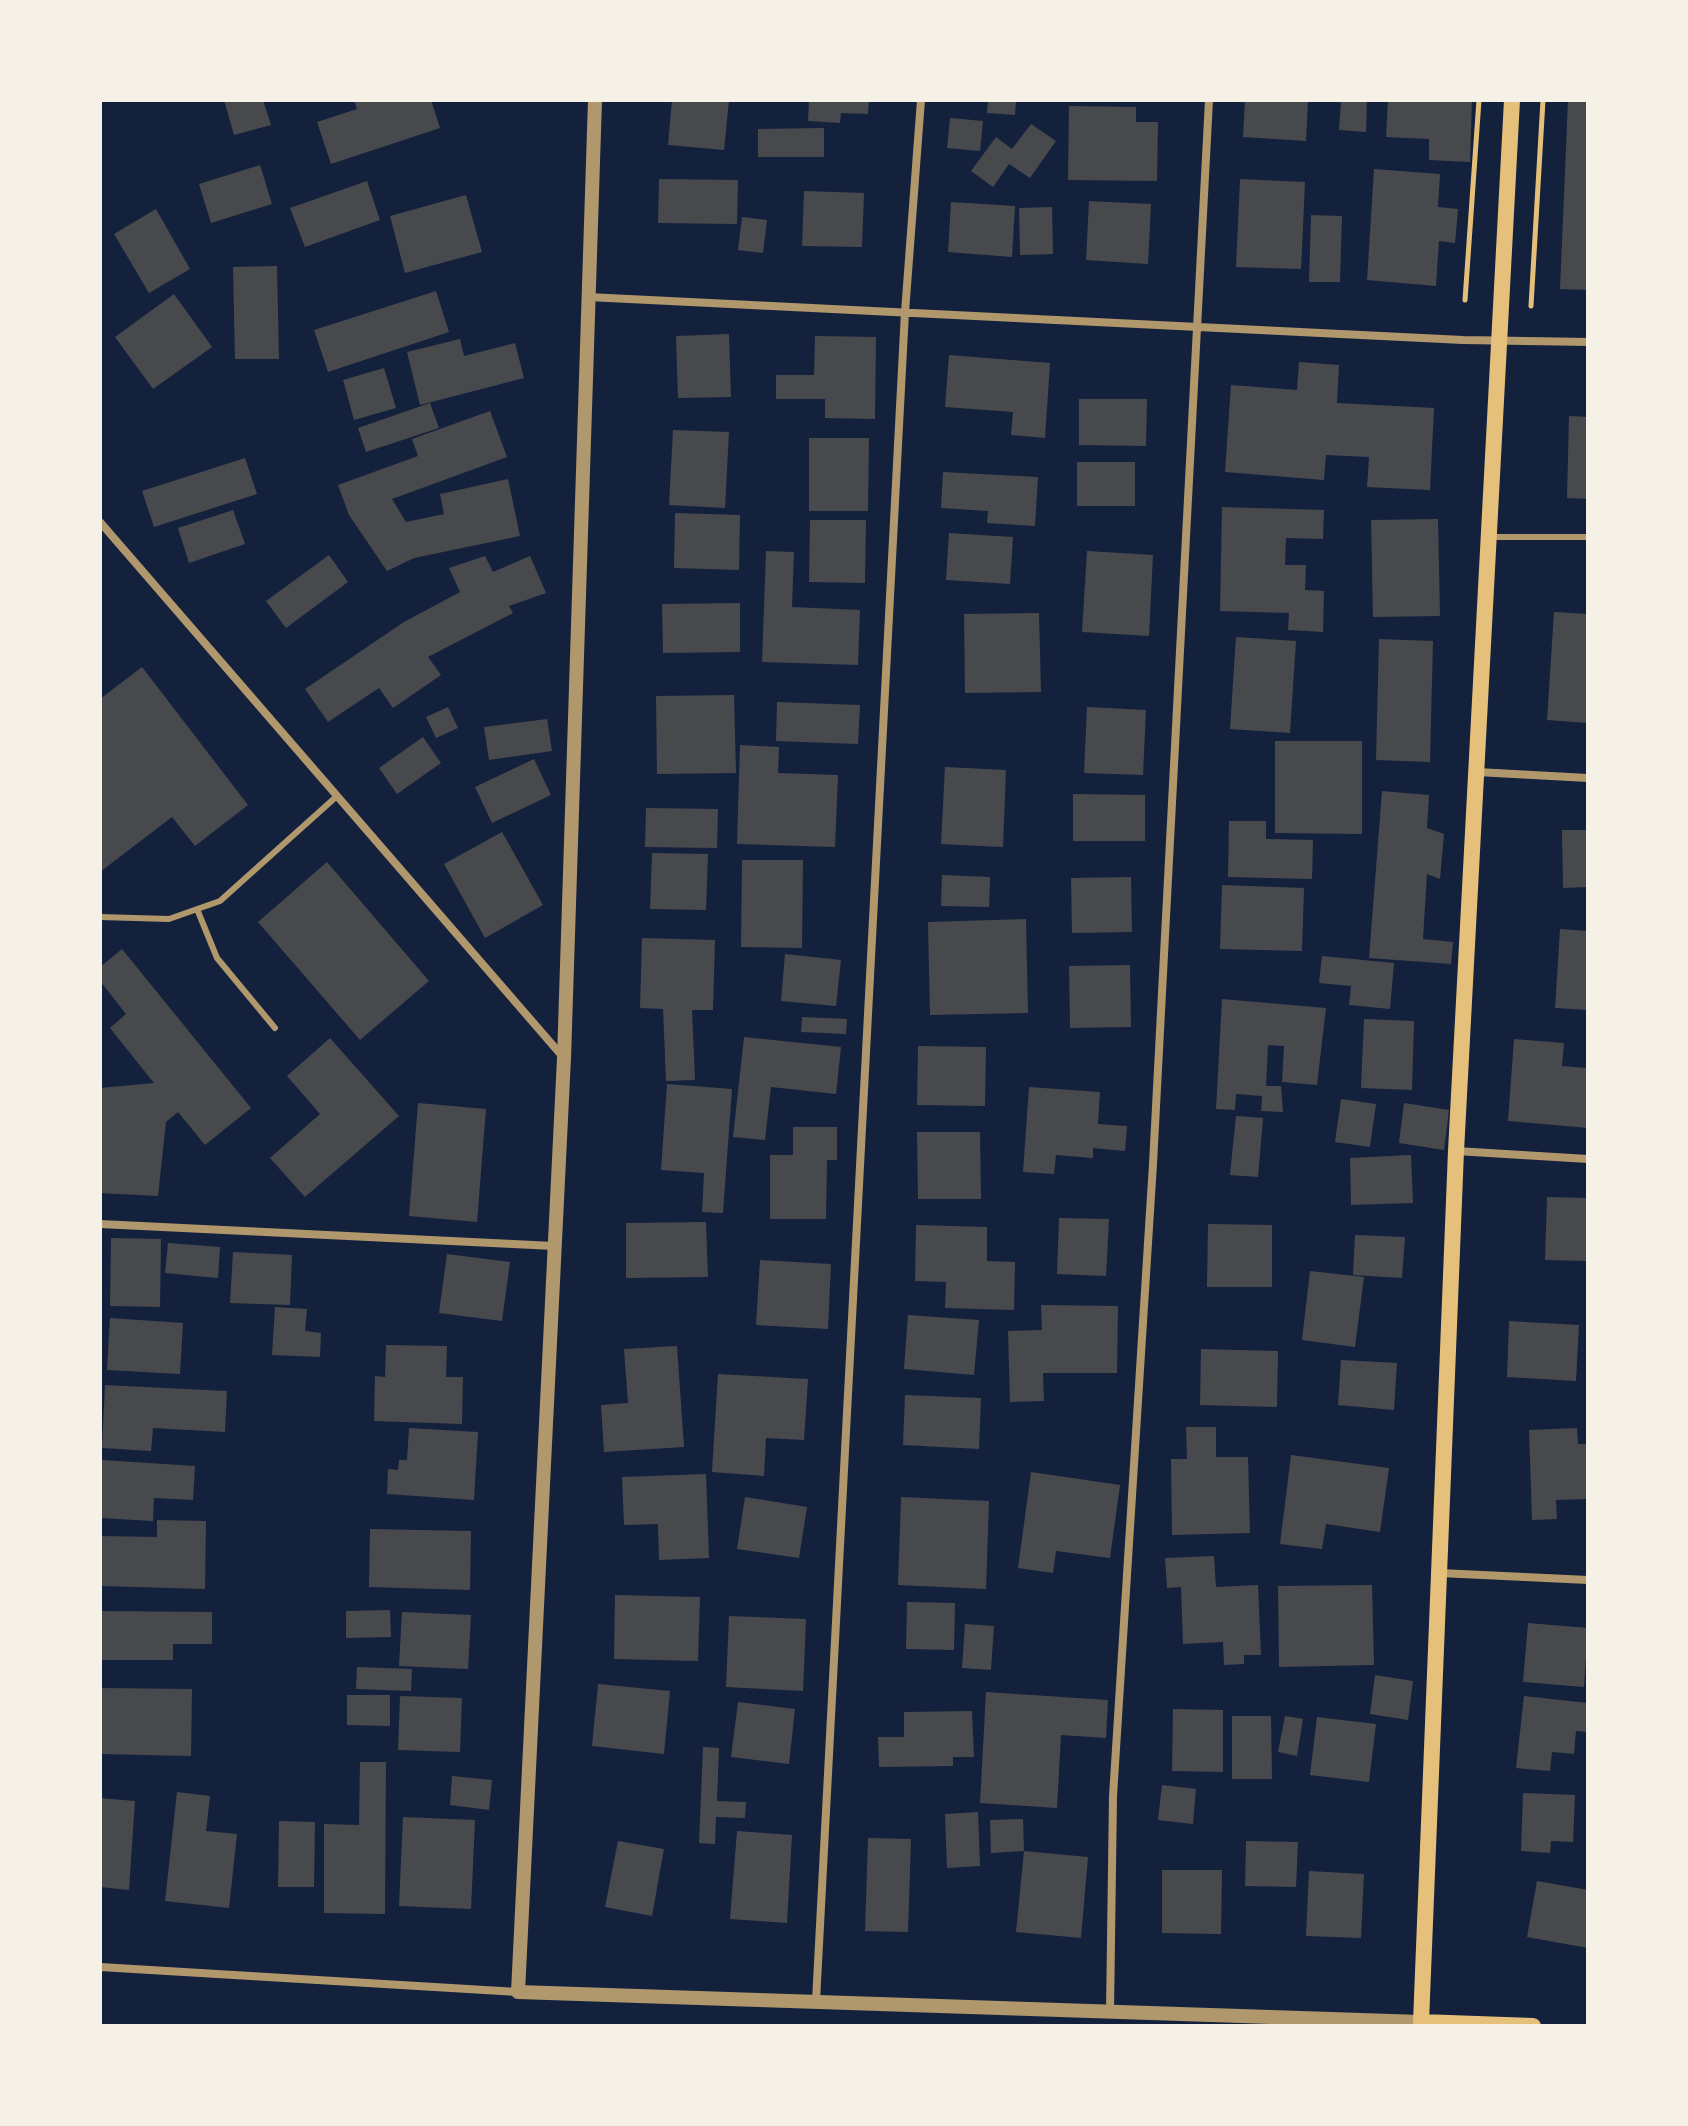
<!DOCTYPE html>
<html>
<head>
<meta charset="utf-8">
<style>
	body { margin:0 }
	#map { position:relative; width:1688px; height:2126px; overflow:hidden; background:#14213d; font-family:Georgia,serif }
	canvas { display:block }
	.frame { position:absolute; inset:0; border:102px solid #f6f1e7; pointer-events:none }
</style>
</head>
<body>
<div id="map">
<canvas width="1688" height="2126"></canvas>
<div class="frame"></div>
</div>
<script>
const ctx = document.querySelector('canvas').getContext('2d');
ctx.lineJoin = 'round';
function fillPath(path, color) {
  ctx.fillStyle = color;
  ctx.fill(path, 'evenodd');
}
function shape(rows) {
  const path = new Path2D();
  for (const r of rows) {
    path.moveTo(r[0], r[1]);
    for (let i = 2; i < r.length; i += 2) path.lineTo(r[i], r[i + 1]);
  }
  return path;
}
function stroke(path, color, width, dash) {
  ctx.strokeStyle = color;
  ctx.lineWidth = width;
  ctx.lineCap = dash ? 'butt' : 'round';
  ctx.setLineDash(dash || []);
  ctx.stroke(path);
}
fillPath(shape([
	[224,100,263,100,271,125,234,135],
	[354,100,431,100,440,128,331,164,317,122,357,109],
	[672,100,729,100,724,150,668,145],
	[809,100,869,100,868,114,841,113,840,123,808,121],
	[988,100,1016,100,1015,115,987,113],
	[1245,100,1308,100,1306,141,1243,137],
	[1341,100,1367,100,1366,132,1339,130],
	[1388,100,1472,100,1470,162,1429,160,1429,139,1386,137],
	[1568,100,1588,100,1588,290,1560,289],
	[1069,106,1136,107,1136,122,1158,122,1157,181,1068,180],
	[950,118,983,121,980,151,947,148],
	[1031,124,1056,141,1030,178,1009,164,993,187,971,171,996,137,1012,149],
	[824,128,824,157,758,157,758,129],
	[260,165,272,204,211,223,199,184],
	[1374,169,1440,174,1438,207,1458,209,1455,243,1439,241,1436,286,1367,280],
	[659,179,738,180,737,224,658,223],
	[1240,179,1305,182,1301,269,1236,267],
	[367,181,380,220,305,247,290,208],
	[804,191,864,193,862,247,802,246],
	[466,195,482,252,405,273,390,216],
	[1089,201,1151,204,1148,264,1086,260],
	[951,202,1015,206,1012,257,948,252],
	[1052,207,1053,254,1020,255,1019,208],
	[156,209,190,269,149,293,114,234],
	[1311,215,1342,216,1340,282,1309,282],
	[742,217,767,220,763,253,738,250],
	[277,266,279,359,235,359,233,267],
	[436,291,449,332,328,372,314,330],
	[174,294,212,347,153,389,115,337],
	[729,334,731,397,678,398,676,336],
	[815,336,876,337,875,419,825,418,825,399,776,399,776,375,814,375],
	[460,339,464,356,515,343,524,378,420,405,407,352],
	[949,355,1050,363,1045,438,1011,435,1013,412,945,407],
	[1299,362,1339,365,1337,403,1434,408,1430,490,1367,487,1369,457,1326,455,1324,480,1225,472,1231,385,1297,390],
	[384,368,396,408,354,420,343,380],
	[1079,399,1147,399,1146,446,1079,445],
	[430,403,439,428,366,452,358,428],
	[490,411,507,457,392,499,406,522,444,514,440,494,508,479,520,536,414,558,387,571,349,515,338,485,418,456,412,439],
	[1569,416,1588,417,1588,499,1567,498],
	[673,430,729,432,725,508,669,505],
	[809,438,869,438,868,511,809,511],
	[245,458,257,494,154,527,142,491],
	[1077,462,1135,462,1135,506,1077,506],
	[943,472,1038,477,1035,526,987,523,988,511,941,508],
	[1222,507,1324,510,1323,539,1286,538,1285,565,1306,565,1305,590,1324,591,1323,632,1288,630,1289,613,1220,611],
	[233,510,245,544,189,563,178,528],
	[675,513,740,515,739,570,674,568],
	[1438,519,1440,616,1373,617,1371,520],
	[810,520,866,520,865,583,809,582],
	[949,533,1013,537,1010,584,946,580],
	[766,551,794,552,792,607,860,610,858,665,762,662],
	[1087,551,1153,555,1149,636,1082,632],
	[329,555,348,582,286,628,266,601],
	[485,556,493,572,530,556,546,593,509,606,513,613,428,657,441,675,393,708,379,688,328,722,305,689,404,622,460,592,449,568],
	[740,603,740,652,663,653,662,604],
	[1554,612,1588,614,1588,723,1547,720],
	[1039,613,1041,692,965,693,964,614],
	[1236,637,1296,641,1290,733,1230,729],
	[1379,639,1433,641,1430,762,1376,760],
	[142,667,248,805,195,846,172,817,100,872,100,699],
	[734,695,736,773,657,774,656,696],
	[777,702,860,705,858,744,776,741],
	[448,707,458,728,436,738,426,717],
	[1087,707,1146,710,1143,775,1084,773],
	[547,719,552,751,489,760,484,727],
	[423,737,441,763,397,794,379,768],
	[1275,741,1362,741,1362,834,1275,833],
	[740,745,779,747,778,773,838,775,835,847,737,844],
	[534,759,551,795,492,823,475,787],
	[945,767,1006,770,1003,847,941,844],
	[1382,791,1429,795,1427,828,1444,834,1440,879,1427,874,1423,939,1453,942,1451,964,1369,958],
	[1073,794,1145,795,1145,841,1073,841],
	[646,808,718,809,717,848,645,847],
	[1229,821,1266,821,1266,839,1313,840,1312,879,1228,877],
	[1562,830,1588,830,1588,887,1563,888],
	[502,832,543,905,485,938,444,864],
	[652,853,708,854,706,910,650,909],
	[742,860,803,860,802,948,741,947],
	[327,862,429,981,360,1040,258,922],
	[942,875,990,877,989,907,941,906],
	[1131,877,1132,932,1072,933,1071,878],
	[1222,885,1304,888,1302,951,1220,949],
	[1026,919,1028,1013,930,1015,928,922],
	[1560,929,1588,931,1588,1010,1555,1008],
	[642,938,715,940,713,1010,692,1010,695,1080,666,1081,663,1009,640,1008],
	[122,949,251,1108,205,1145,178,1112,166,1122,158,1196,100,1193,100,1088,154,1083,110,1028,126,1014,100,981,100,967],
	[785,954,841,960,836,1006,781,1001],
	[1322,956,1394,963,1390,1009,1349,1005,1351,986,1319,983],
	[1130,965,1131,1027,1070,1028,1069,966],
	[1222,999,1326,1008,1317,1085,1282,1082,1284,1046,1268,1045,1266,1086,1281,1086,1283,1112,1261,1111,1262,1096,1236,1094,1235,1110,1216,1109],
	[802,1017,847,1019,846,1034,801,1032],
	[1364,1019,1414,1021,1412,1090,1361,1088],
	[744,1037,841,1047,836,1094,771,1087,765,1140,733,1137],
	[330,1038,399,1116,305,1197,270,1158,320,1114,287,1076],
	[1514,1039,1564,1043,1562,1066,1588,1068,1588,1128,1508,1121],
	[918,1046,986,1047,985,1106,917,1105],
	[667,1084,732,1089,723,1213,702,1212,704,1173,661,1170],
	[1029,1087,1100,1092,1098,1124,1127,1126,1125,1151,1093,1148,1093,1158,1056,1155,1054,1174,1023,1172],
	[1341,1099,1376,1104,1370,1147,1335,1142],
	[418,1103,486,1109,477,1222,409,1216],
	[1404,1103,1449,1110,1444,1150,1399,1143],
	[1236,1116,1263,1118,1258,1177,1230,1175],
	[793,1127,837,1127,837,1160,827,1160,826,1219,770,1219,770,1155,793,1155],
	[917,1132,980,1132,981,1199,918,1199],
	[1411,1155,1413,1203,1351,1205,1350,1158],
	[1547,1197,1588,1198,1588,1261,1545,1260],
	[1059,1218,1109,1219,1106,1276,1057,1274],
	[706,1222,708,1277,626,1278,626,1223],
	[1208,1224,1272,1225,1272,1287,1207,1287],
	[916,1225,987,1227,987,1261,1015,1262,1014,1310,945,1308,946,1282,915,1281],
	[1355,1235,1405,1237,1402,1278,1353,1275],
	[111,1238,161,1239,160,1307,110,1306],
	[168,1243,220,1247,218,1278,165,1273],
	[233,1252,292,1255,290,1305,230,1303],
	[447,1254,510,1262,502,1321,439,1313],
	[760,1260,831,1264,828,1329,756,1325],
	[1310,1271,1364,1277,1355,1347,1302,1340],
	[1041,1305,1118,1306,1117,1373,1043,1373,1044,1401,1010,1402,1008,1331,1042,1330],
	[275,1307,307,1309,305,1331,321,1333,320,1357,272,1355],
	[908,1315,979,1320,974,1375,904,1369],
	[110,1318,183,1323,180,1374,107,1370],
	[1509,1321,1579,1325,1576,1381,1507,1377],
	[386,1345,447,1346,446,1377,463,1377,462,1424,374,1421,375,1376,385,1377],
	[677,1346,684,1447,604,1452,601,1405,628,1403,624,1349],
	[1201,1349,1278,1351,1277,1407,1200,1405],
	[1341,1360,1397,1363,1394,1410,1338,1405],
	[718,1374,808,1379,804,1440,766,1438,764,1476,712,1472],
	[105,1385,227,1391,225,1432,153,1428,151,1451,102,1448],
	[905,1395,981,1398,979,1449,903,1445],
	[1186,1427,1216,1427,1216,1457,1248,1457,1250,1533,1172,1535,1171,1459,1187,1459],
	[409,1428,478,1432,474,1500,387,1494,388,1469,398,1470,399,1460,407,1460],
	[1577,1428,1578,1444,1588,1444,1588,1499,1556,1500,1557,1519,1532,1520,1529,1430],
	[1291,1455,1389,1468,1380,1532,1326,1524,1322,1549,1280,1544],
	[102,1460,195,1466,193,1500,154,1498,153,1521,100,1518],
	[1031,1472,1120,1485,1110,1558,1056,1551,1053,1573,1018,1568],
	[706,1474,709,1558,659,1560,658,1524,624,1525,622,1477],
	[745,1497,807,1507,799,1558,737,1549],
	[901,1497,989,1501,986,1589,898,1585],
	[157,1520,206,1521,205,1589,100,1586,100,1536,157,1537],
	[370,1529,471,1531,470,1590,369,1587],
	[1214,1556,1216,1587,1258,1585,1261,1655,1244,1655,1244,1664,1224,1665,1223,1642,1183,1644,1181,1587,1167,1588,1165,1558],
	[1372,1585,1374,1665,1279,1667,1278,1586],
	[615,1595,700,1597,698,1661,614,1659],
	[907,1602,955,1603,954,1650,906,1649],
	[390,1610,391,1637,346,1638,346,1611],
	[100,1611,212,1612,212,1644,173,1644,173,1660,100,1660],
	[402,1612,471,1615,468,1669,399,1666],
	[729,1616,806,1619,803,1691,726,1687],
	[1528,1623,1588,1628,1584,1687,1523,1682],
	[965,1624,994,1626,991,1670,962,1668],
	[357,1667,412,1669,411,1691,356,1689],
	[1375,1675,1413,1681,1408,1720,1370,1714],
	[598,1684,670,1691,664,1754,592,1746],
	[100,1688,192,1689,191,1756,100,1754],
	[986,1692,1108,1700,1106,1738,1061,1735,1057,1808,980,1803],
	[347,1695,390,1695,390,1726,347,1725],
	[400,1696,462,1698,460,1752,398,1750],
	[1524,1696,1588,1703,1588,1732,1576,1731,1574,1754,1552,1752,1550,1771,1516,1768],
	[738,1702,795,1709,789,1764,731,1757],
	[1173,1709,1223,1710,1223,1772,1172,1771],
	[972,1711,974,1757,953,1757,953,1766,879,1767,878,1737,904,1737,904,1712],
	[1232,1716,1271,1716,1272,1779,1232,1779],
	[1285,1716,1303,1719,1297,1756,1278,1752],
	[1317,1717,1376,1724,1369,1782,1310,1775],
	[703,1747,719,1748,717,1801,746,1802,745,1818,716,1817,715,1844,699,1843],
	[360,1762,386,1762,385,1914,324,1913,324,1824,359,1825],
	[452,1776,492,1780,489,1810,450,1805],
	[1162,1785,1196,1789,1193,1824,1158,1820],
	[177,1792,210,1796,206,1831,237,1834,229,1908,165,1901],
	[1523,1793,1575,1795,1573,1842,1551,1841,1550,1853,1521,1851],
	[100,1798,135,1801,129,1890,100,1887],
	[978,1812,980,1866,947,1868,945,1814],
	[403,1817,475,1820,471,1909,399,1906],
	[1023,1819,1024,1851,1088,1857,1081,1938,1016,1932,1024,1851,991,1853,990,1820],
	[279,1821,315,1822,314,1887,278,1887],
	[737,1831,792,1835,787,1923,730,1919],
	[868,1838,911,1839,908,1932,865,1931],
	[618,1841,664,1849,652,1916,605,1907],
	[1246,1841,1298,1842,1296,1887,1245,1886],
	[1162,1870,1222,1870,1221,1934,1162,1933],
	[1309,1871,1364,1874,1361,1938,1306,1936],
	[1537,1881,1588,1890,1588,1948,1527,1937]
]), '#48494c');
stroke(shape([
	[1465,300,1479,100],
	[1531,306,1543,100]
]), '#e5c07b', 5);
stroke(shape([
	[1490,537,1588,537],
	[197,909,217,958,275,1028],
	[100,917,169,919,220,901,337,796]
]), '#b1986c', 6);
stroke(shape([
	[588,297,1463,340,1588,342],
	[100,522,563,1057],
	[1477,772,1588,778],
	[1456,1151,1588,1159],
	[100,1224,554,1246],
	[1440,1573,1588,1580],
	[100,1967,518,1992],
	[816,2001,905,312,921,100],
	[1110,2012,1113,1796,1153,1164,1209,100]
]), '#b1986c', 8);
stroke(shape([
	[595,100,564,1058,518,1992,1421,2022]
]), '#b1986c', 14);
stroke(shape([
	[1512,100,1456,1151,1421,2022,1533,2026]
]), '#e5c07b', 16);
</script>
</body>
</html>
